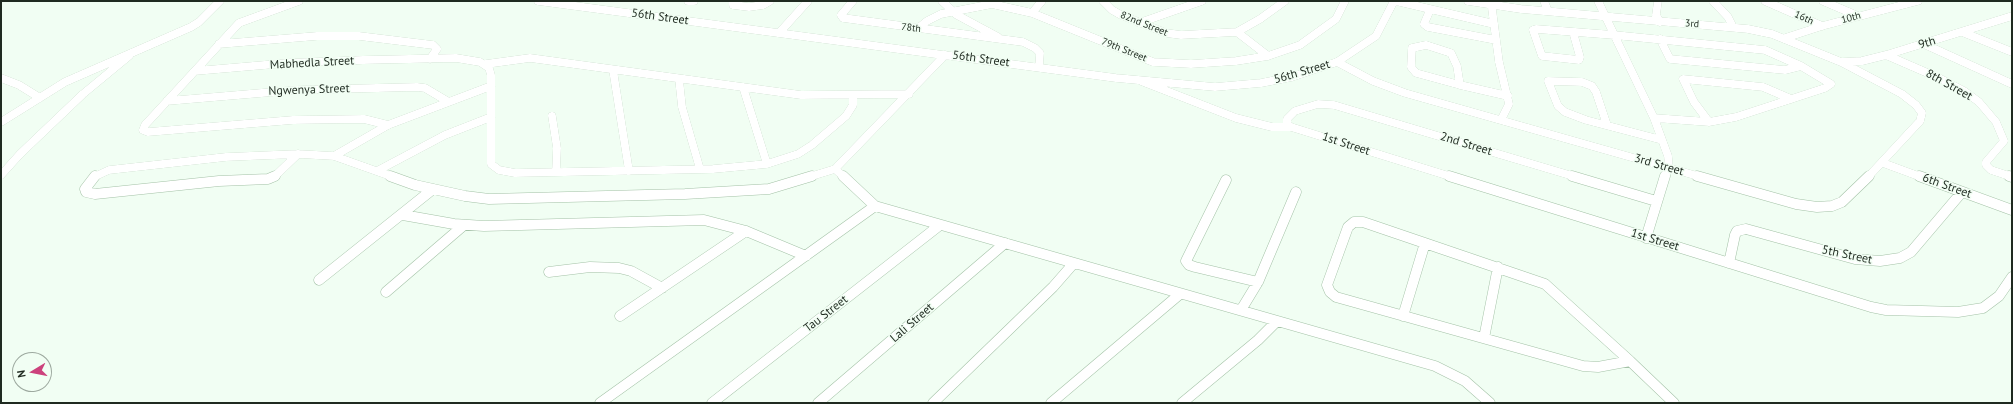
<!DOCTYPE html>
<html>
<head>
<meta charset="utf-8">
<style>
	body { margin:0 }
	#map { position:relative; width:2013px; height:404px; overflow:hidden; background:#f1fef3; font-family:"PT Sans",sans-serif }
	canvas { display:block }
	.frame { position:absolute; inset:0; border:2px solid #1f2a20; pointer-events:none }
	.north { position:absolute; left:12px; top:352px; width:40px; height:40px; box-sizing:border-box; background:#f1fef3; border:1px solid #9da99f; border-radius:50%; rotate:260deg; font-size:11px; font-weight:700; line-height:16px; text-align:center; color:#1f2a20 }
	.north::after { content:''; display:block; margin:auto; width:14px; height:18px; background:#cc427c; clip-path:polygon(50% 0,100% 100%,50% 72%,0 100%) }
</style>
</head>
<body>
<div id="map">
<canvas width="2013" height="404"></canvas>
<div class="frame"></div>
<div class="north">N</div>
</div>
<script>
const ctx = document.querySelector('canvas').getContext('2d');
ctx.lineJoin = 'round';
function shape(rows) {
  const path = new Path2D();
  for (const r of rows) {
    path.moveTo(r[0], r[1]);
    for (let i = 2; i < r.length; i += 2) path.lineTo(r[i], r[i + 1]);
  }
  return path;
}
function stroke(path, color, width, dash) {
  ctx.strokeStyle = color;
  ctx.lineWidth = width;
  ctx.lineCap = dash ? 'butt' : 'round';
  ctx.setLineDash(dash || []);
  ctx.stroke(path);
}
function label(font, color, halo, rows, align = 'center') {
  ctx.font = font + ' "PT Sans",sans-serif';
  ctx.lineWidth = 3;
  ctx.setLineDash([]);
  ctx.textBaseline = 'middle';
  ctx.strokeStyle = halo;
  ctx.fillStyle = color;
  for (const [text, x, y, turn = 0] of rows) {
    ctx.save();
    ctx.translate(x, y);
    ctx.rotate((+turn || 0) * Math.PI / 180);
    ctx.textAlign = isNaN(turn) ? turn : align;
    if (halo) ctx.strokeText(text, 0, 0);
    ctx.fillText(text, 0, 0);
    ctx.restore();
  }
}
const minorFar1 = shape([
	[299,1,239,23,145,125,143,130,148,132,293,120,364,119,388,125],
	[538,1,1116,78,1215,87,1261,83,1292,77,1337,62,1376,36,1394,1],
	[688,1,694,1],
	[733,1,733,5,749,7,763,5,770,1],
	[853,1,841,15,843,18,1023,42,1035,48,1040,53,1039,67],
	[942,1,957,15,998,37],
	[1103,1,1112,10,1121,15,1166,33,1181,35,1237,32,1260,19,1285,1],
	[1396,1,1494,24],
	[1468,1,1521,9,1748,29,1772,34,1841,62,1902,94,1916,105,1922,113,1920,121,1868,177],
	[1491,1,1499,62,1509,104,1501,120],
	[1544,1,1548,11],
	[1598,1,1654,118,1668,156,1669,168,1664,177],
	[1658,1,1656,15,1660,22],
	[1713,1,1728,17,1733,27],
	[1765,1,1822,26],
	[1823,1,1858,16],
	[1430,10,1424,24,1428,27,1496,40],
	[1032,13,1042,1],
	[1139,23,1202,1],
	[917,29,927,21,941,14,992,4,1032,13,1153,62,1191,64,1236,61,1268,56,1300,45,1336,19,1345,1],
	[1237,32,1268,56],
	[1573,32,1580,57,1579,60,1542,56,1533,30,1536,29,1614,35,1765,50,1801,66,1831,84,1825,88,1736,117,1709,122,1654,118],
	[1962,32,2012,52],
	[779,33,808,1],
	[1785,38,1822,26,1918,1],
	[1660,39,1670,59,1785,70,1801,66],
	[219,44,317,36,359,36,433,45,437,49,430,59],
	[1924,44,2012,84],
	[1426,45,1451,53,1457,66,1460,85,1416,73,1411,67,1412,48,1426,45],
	[1886,55,1939,78,1964,91,1979,102,1996,122,2004,141,1986,162,1986,165,1991,170,2012,177],
	[1337,62,1373,81,1405,93,1701,177],
	[1842,62,1862,61,1886,55,2012,16],
	[486,64,530,58,801,95,909,94],
	[613,70,629,171],
	[195,71,288,63,363,60,456,58,480,62,489,68,491,75,491,164,499,170,515,173,713,169,767,164,798,154,812,145,846,116,853,105,853,95],
	[1,78,19,85,40,98],
	[679,79,682,107,700,169],
	[1141,81,1236,118,1272,127,1291,127,1452,177],
	[1460,85,1508,96],
	[743,87,767,164],
	[167,101,297,90,417,87,425,88,447,101],
	[552,116,557,148,556,172],
	[1,122,65,82,191,27,199,22,220,1],
	[1709,122,1694,102,1683,79,1763,87,1791,99],
	[1607,125,1596,92,1592,86,1582,82,1548,81,1558,106,1565,112,1586,120,1662,140],
	[1291,127,1287,124,1287,119,1295,111,1318,104,1334,105,1576,177],
	[298,154,334,156,393,177],
	[334,156,388,125,491,86],
	[1883,163,1921,177],
	[835,169,844,177],
	[377,171,445,135,491,117],
	[1,175,20,154,83,94,129,56],
	[94,177,109,170,226,157,298,154],
	[274,177,298,154],
	[809,177,835,169,945,55]
]);
const minor = shape([
	[95,176,85,189,86,192,95,194,219,181,268,179,275,176],
	[390,176,415,185,465,196,489,199,685,194,769,189,812,176],
	[843,176,875,206,1435,366,1465,381,1490,403],
	[1449,176,1871,307,1886,310,1958,312,1983,308,1999,296,2012,277],
	[1572,176,1656,201],
	[1697,176,1796,204,1817,207,1832,206,1842,202,1869,176],
	[1919,176,2012,210],
	[2009,176,2012,177],
	[1226,180,1186,261,1189,265,1195,267,1258,282],
	[403,215,454,224,484,226,704,220,746,231,806,256],
	[1354,222,1363,222,1545,284,1630,361,1598,367,1583,366,1336,297,1330,292,1327,285,1348,227,1354,222],
	[1646,238,1665,176],
	[1729,263,1735,235,1737,231,1746,229,1855,259,1880,261,1900,258,1911,252,1962,192],
	[549,272,590,267,619,268,631,271,662,288],
	[319,280,433,189],
	[386,292,464,225],
	[1241,310,1258,282,1296,192],
	[620,316,746,231],
	[1403,316,1425,243],
	[1484,338,1498,267],
	[1630,361,1674,403],
	[600,403,875,206],
	[712,403,940,225],
	[818,403,1005,243],
	[933,403,1053,287,1074,263],
	[1051,403,1180,294],
	[1182,403,1258,340,1276,322]
]);
stroke(minorFar1, '#a4c2a7', 8);
stroke(minor, '#a4c2a7', 11);
stroke(minorFar1, '#fff', 8);
stroke(minor, '#fff', 10);
label('10px', '#1f2a20', '#f1fef3', [
	["16th",1804,18,24],
	["10th",1851,18,-15],
	["82nd Street",1144,24,22],
	["3rd",1692,24,4],
	["78th",911,28,7],
	["79th Street",1124,50,22]
]);
label('12px', '#1f2a20', '#f1fef3', [
	["56th Street",660,17,8],
	["9th",1927,43,-17],
	["56th Street",981,59,8],
	["Mabhedla Street",312,63,-3],
	["56th Street",1302,72,-16],
	["8th Street",1949,85,29],
	["Ngwenya Street",309,90,-2],
	["1st Street",1346,144,18],
	["2nd Street",1466,144,17],
	["3rd Street",1659,165,16],
	["6th Street",1947,186,20],
	["1st Street",1655,240,17],
	["5th Street",1847,255,12],
	["Tau Street",826,314,-38],
	["Lali Street",912,323,-41]
]);
</script>
</body>
</html>
